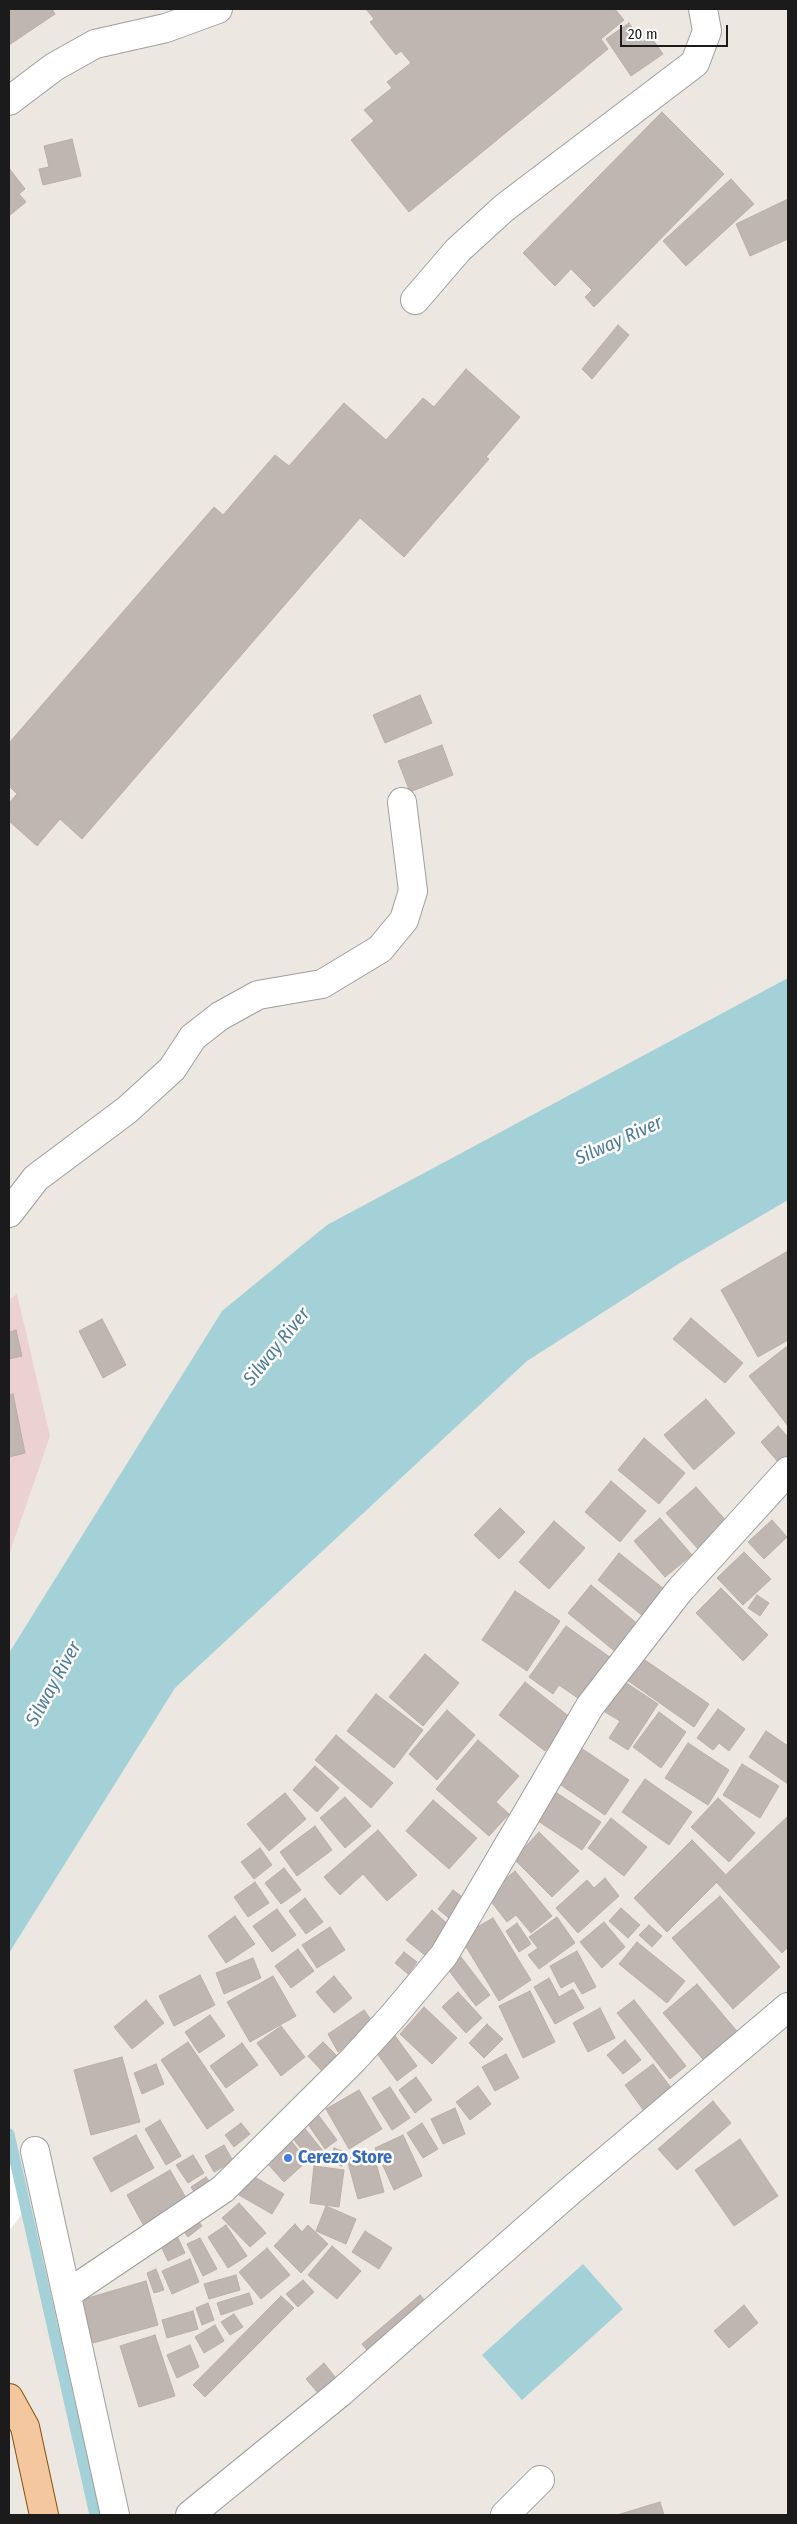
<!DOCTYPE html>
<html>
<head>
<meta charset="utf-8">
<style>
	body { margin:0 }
	#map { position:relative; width:797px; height:2524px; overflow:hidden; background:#ece7e1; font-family:"Fira Sans Condensed",sans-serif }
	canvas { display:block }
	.frame { position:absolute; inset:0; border:10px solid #1b1b1b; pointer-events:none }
	.scale { position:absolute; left:620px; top:25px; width:108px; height:22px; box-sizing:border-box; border:2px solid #1b1b1b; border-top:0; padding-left:6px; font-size:15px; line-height:18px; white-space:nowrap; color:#1b1b1b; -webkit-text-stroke:4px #fff; paint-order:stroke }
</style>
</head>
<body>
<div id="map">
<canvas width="797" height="2524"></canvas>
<div class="frame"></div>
<div class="scale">20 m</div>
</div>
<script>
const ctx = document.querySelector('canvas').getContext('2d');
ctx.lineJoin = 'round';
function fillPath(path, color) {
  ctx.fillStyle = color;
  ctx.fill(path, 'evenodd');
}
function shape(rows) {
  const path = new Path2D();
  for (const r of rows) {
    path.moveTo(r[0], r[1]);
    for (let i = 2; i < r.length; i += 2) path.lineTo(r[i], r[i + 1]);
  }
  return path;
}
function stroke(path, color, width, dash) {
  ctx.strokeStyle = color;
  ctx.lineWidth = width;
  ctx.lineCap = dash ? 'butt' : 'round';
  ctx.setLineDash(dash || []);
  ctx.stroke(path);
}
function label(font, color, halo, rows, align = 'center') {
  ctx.font = font + ' "Fira Sans Condensed",sans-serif';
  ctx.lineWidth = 5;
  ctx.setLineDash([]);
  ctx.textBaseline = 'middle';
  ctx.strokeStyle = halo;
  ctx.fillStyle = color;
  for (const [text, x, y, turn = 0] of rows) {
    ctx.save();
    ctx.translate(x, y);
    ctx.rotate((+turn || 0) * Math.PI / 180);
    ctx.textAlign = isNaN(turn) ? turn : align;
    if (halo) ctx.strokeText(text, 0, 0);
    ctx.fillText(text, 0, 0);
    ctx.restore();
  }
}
fillPath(shape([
	[17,1294,50,1436,9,1555,9,1300]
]), '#ecd1d2');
fillPath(shape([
	[788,978,788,1200,680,1263,527,1361,175,1688,9,1953,9,1653,222,1311,327,1225],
	[583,2264,623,2309,522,2400,482,2355]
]), '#a4d0d7');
fillPath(shape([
	[9,2157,22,2214,9,2231]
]), '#fff');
stroke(shape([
	[9,2134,95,2515]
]), '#a4d0d7', 11);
const building = shape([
	[9,9,52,9,55,14,9,45,9,9],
	[366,9,615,9,624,20,601,39,608,49,409,212,351,140,374,121,364,110,392,88,387,82,411,63,401,51,396,55,370,22,374,19,366,9],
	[629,23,642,42,651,37,663,54,631,76,606,39,629,23],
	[662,112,724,174,594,307,585,297,592,290,571,269,555,286,523,253,662,112],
	[72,139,81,176,43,185,39,169,49,167,44,146,72,139],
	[9,168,25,189,19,194,26,202,9,216,9,168],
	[731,179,754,204,686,266,663,241,731,179],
	[788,199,788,239,750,256,736,224,788,199],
	[618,325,629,335,592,379,582,369,618,325],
	[466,369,520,417,486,457,489,459,404,557,360,518,82,839,60,819,37,846,9,821,9,803,17,794,9,786,9,743,214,507,223,515,275,455,289,466,344,403,386,440,423,398,434,407,466,369],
	[420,695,432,723,385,743,373,715,420,695],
	[442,745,453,775,410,792,398,761,442,745],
	[788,1251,788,1340,758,1357,721,1290,788,1251],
	[691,1318,743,1363,725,1383,673,1339,691,1318],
	[102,1319,126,1365,103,1378,79,1331,102,1319],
	[16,1330,22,1356,9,1359,9,1332,16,1330],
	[786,1347,788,1349,788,1426,749,1376,786,1347],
	[13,1394,25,1453,9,1457,9,1395,13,1394],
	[706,1399,735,1433,694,1470,664,1435,706,1399],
	[778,1426,788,1437,788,1465,784,1469,761,1442,778,1426],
	[644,1438,685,1473,659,1504,618,1470,644,1438],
	[611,1481,646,1511,620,1542,585,1512,611,1481],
	[696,1487,728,1523,698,1549,666,1513,696,1487],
	[500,1508,525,1532,499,1559,474,1535,500,1508],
	[660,1518,692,1555,665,1577,634,1541,660,1518],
	[772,1520,787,1537,764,1559,748,1542,772,1520],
	[554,1521,585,1548,549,1589,519,1562,554,1521],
	[744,1552,771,1579,743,1605,717,1578,744,1552],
	[619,1553,669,1593,648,1620,598,1580,619,1553],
	[591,1585,640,1626,617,1653,568,1613,591,1585],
	[721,1588,768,1635,743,1661,696,1613,721,1588],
	[515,1591,560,1621,527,1671,482,1640,515,1591],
	[757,1595,769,1603,760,1616,748,1608,757,1595],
	[566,1626,614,1660,585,1703,559,1685,553,1694,529,1677,566,1626],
	[425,1654,459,1683,423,1726,389,1697,425,1654],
	[642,1658,709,1704,694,1727,627,1680,642,1658],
	[525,1682,571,1718,545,1751,499,1715,525,1682],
	[625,1682,658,1704,628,1750,609,1738,620,1721,605,1712,625,1682],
	[376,1694,423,1730,394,1768,347,1731,376,1694],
	[718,1709,745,1729,729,1751,719,1743,713,1750,697,1738,718,1709],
	[447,1710,475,1735,437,1780,409,1754,447,1710],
	[659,1712,686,1732,661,1768,633,1747,659,1712],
	[766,1731,788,1746,788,1784,749,1757,766,1731],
	[336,1735,393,1783,371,1808,315,1760,336,1735],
	[478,1740,519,1776,496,1802,509,1814,489,1836,436,1789,478,1740],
	[688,1743,729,1770,708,1805,665,1778,688,1743],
	[581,1748,629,1780,605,1815,558,1783,581,1748],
	[742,1764,779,1786,760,1818,723,1795,742,1764],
	[315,1766,339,1788,317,1812,293,1790,315,1766],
	[645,1779,692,1812,669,1845,622,1812,645,1779],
	[551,1789,601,1822,582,1850,532,1817,551,1789],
	[285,1793,306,1819,269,1851,247,1824,285,1793],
	[345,1797,371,1826,345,1848,320,1818,345,1797],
	[718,1798,755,1833,729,1862,691,1827,718,1798],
	[433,1800,477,1838,449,1869,406,1831,433,1800],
	[788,1816,788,1947,782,1953,717,1883,788,1816],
	[611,1818,647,1847,624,1876,588,1848,611,1818],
	[315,1826,332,1850,297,1876,280,1852,315,1826],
	[378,1830,417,1875,387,1901,363,1874,340,1895,324,1877,378,1830],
	[539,1832,579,1871,552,1897,514,1859,539,1832],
	[692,1840,725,1874,667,1932,634,1898,692,1840],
	[260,1848,272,1865,254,1879,241,1862,260,1848],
	[284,1868,301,1890,281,1904,265,1883,284,1868],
	[515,1871,552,1916,531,1933,516,1915,507,1922,486,1895,515,1871],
	[605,1878,619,1896,578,1933,556,1908,587,1880,594,1888,605,1878],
	[255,1882,269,1903,248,1917,234,1897,255,1882],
	[453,1890,465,1899,450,1919,438,1909,453,1890],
	[720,1896,780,1967,733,2009,672,1938,720,1896],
	[305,1898,323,1922,306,1934,289,1911,305,1898],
	[621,1908,640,1925,628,1938,609,1921,621,1908],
	[277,1909,296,1935,272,1952,253,1926,277,1909],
	[432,1910,451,1927,426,1956,406,1940,432,1910],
	[235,1916,255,1944,226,1963,208,1936,235,1916],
	[557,1917,575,1943,539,1969,528,1955,538,1948,529,1937,557,1917],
	[493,1918,531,1980,499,2001,460,1937,493,1918],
	[604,1922,625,1947,602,1968,580,1942,604,1922],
	[517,1923,531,1944,519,1952,506,1931,517,1923],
	[649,1925,662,1936,652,1947,639,1935,649,1925],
	[330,1927,345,1950,317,1968,302,1945,330,1927],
	[637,1942,685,1981,667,2003,619,1964,637,1942],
	[298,1949,314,1971,291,1988,275,1966,298,1949],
	[577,1951,596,1987,582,1994,574,1981,561,1988,550,1966,577,1951],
	[404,1952,417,1962,408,1974,395,1963,404,1952],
	[461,1957,490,1995,476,2006,447,1968,461,1957],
	[253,1958,261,1978,224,1994,216,1973,253,1958],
	[200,1975,215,2005,174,2026,159,1996,200,1975],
	[273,1976,296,2016,250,2042,227,2002,273,1976],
	[334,1976,352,1998,334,2013,316,1992,334,1976],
	[549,1978,559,1997,573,1989,584,2008,555,2024,534,1987,549,1978],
	[697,1984,741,2036,708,2065,663,2013,697,1984],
	[530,1991,555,2042,523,2058,499,2006,530,1991],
	[458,1992,482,2018,466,2033,442,2007,458,1992],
	[146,2000,164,2023,132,2049,114,2027,146,2000],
	[634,2000,686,2066,670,2079,617,2013,634,2000],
	[424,2007,457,2038,432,2064,400,2034,424,2007],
	[600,2008,615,2038,588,2052,573,2023,600,2008],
	[364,2010,375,2025,338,2052,328,2034,364,2010],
	[210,2015,225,2036,199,2053,185,2032,210,2015],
	[487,2024,503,2039,484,2058,469,2043,487,2024],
	[281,2026,305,2057,281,2076,257,2043,281,2026],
	[393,2033,417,2066,397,2081,373,2048,393,2033],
	[625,2040,641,2060,623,2074,607,2055,625,2040],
	[188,2042,234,2110,207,2129,161,2060,188,2042],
	[323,2042,337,2056,322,2071,308,2056,323,2042],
	[242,2043,258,2065,226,2088,210,2066,242,2043],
	[506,2054,519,2078,495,2091,482,2067,506,2054],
	[122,2057,140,2122,91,2135,74,2070,122,2057],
	[156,2064,164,2084,142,2094,134,2073,156,2064],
	[653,2064,675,2093,647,2115,625,2085,653,2064],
	[416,2077,432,2100,415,2113,399,2090,416,2077],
	[478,2086,491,2104,470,2120,456,2102,478,2086],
	[390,2087,410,2118,392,2130,372,2098,390,2087],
	[359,2090,382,2129,349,2149,326,2109,359,2090],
	[713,2101,731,2123,677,2170,658,2149,713,2101],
	[455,2108,465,2134,443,2144,431,2119,455,2108],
	[316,2112,337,2140,325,2149,305,2120,316,2112],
	[160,2120,181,2156,166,2165,145,2129,160,2120],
	[241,2123,250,2134,234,2147,225,2135,241,2123],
	[422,2123,438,2149,423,2158,407,2133,422,2123],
	[302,2125,323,2151,311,2161,290,2135,302,2125],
	[285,2133,307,2161,284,2182,259,2154,285,2133],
	[136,2135,154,2168,111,2192,93,2158,136,2135],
	[403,2135,422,2176,394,2190,375,2148,403,2135],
	[740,2139,778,2196,734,2226,695,2170,740,2139],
	[224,2145,233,2161,214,2172,205,2156,224,2145],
	[334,2148,347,2153,342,2166,329,2161,334,2148],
	[373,2152,384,2192,358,2199,347,2159,373,2152],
	[193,2155,204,2173,188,2183,176,2165,193,2155],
	[314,2166,344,2170,339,2207,310,2203,314,2166],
	[170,2170,189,2203,145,2228,127,2195,170,2170],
	[251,2175,284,2194,272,2214,239,2195,251,2175],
	[206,2177,212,2185,197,2196,191,2187,206,2177],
	[239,2203,266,2233,250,2247,222,2218,239,2203],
	[326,2206,356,2219,346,2244,316,2231,326,2206],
	[196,2218,202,2226,188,2237,181,2228,196,2218],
	[295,2224,302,2232,308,2225,328,2244,301,2273,274,2246,295,2224],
	[226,2225,247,2256,228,2268,208,2237,226,2225],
	[365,2231,392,2248,379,2269,352,2252,365,2231],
	[177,2236,185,2253,168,2261,160,2244,177,2236],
	[200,2238,217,2269,203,2276,187,2244,200,2238],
	[332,2246,361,2271,337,2299,308,2275,332,2246],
	[267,2248,290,2275,261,2299,239,2272,267,2248],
	[190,2259,199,2282,172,2294,162,2271,190,2259],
	[156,2269,164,2290,154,2293,147,2273,156,2269],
	[236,2275,240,2290,209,2299,204,2284,236,2275],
	[303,2280,314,2292,298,2307,286,2294,303,2280],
	[146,2281,158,2325,93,2343,81,2300,146,2281],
	[249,2293,253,2304,221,2315,217,2303,249,2293],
	[420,2295,429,2306,371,2355,362,2344,420,2295],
	[281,2296,294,2308,205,2397,193,2385,281,2296],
	[208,2303,214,2320,202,2325,196,2308,208,2303],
	[744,2305,758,2323,729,2348,714,2331,744,2305],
	[193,2311,198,2329,167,2338,162,2320,193,2311],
	[234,2314,243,2327,230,2335,221,2322,234,2314],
	[215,2325,224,2341,204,2353,195,2337,215,2325],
	[155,2335,175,2396,139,2407,120,2346,155,2335],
	[190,2345,199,2367,177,2378,167,2355,190,2345],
	[324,2363,336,2378,318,2393,306,2379,324,2363],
	[660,2502,664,2515,617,2515,660,2502]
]);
fillPath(building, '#c0b6b1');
stroke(building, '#bcada5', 1);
const minor = shape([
	[9,101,54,67,95,44,166,28,218,9],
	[415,300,458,250,504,208,695,63,707,31,703,9],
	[9,1213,36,1178,127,1110,172,1069,193,1037,220,1016,258,995,322,984,380,949,404,920,413,891,402,802],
	[35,2151,115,2515],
	[67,2294,223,2189,353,2060,393,2016,444,1955,590,1706,679,1591,788,1471],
	[190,2515,341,2392,569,2192,788,2007],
	[505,2515,540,2480]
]);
const major = shape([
	[9,2398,25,2427,44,2515]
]);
stroke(minor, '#9f9f9f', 30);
stroke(major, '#87520b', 30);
stroke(minor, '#fff', 28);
stroke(major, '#f4c79e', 28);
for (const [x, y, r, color] of [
	[288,2158,5,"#3f7fe0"]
]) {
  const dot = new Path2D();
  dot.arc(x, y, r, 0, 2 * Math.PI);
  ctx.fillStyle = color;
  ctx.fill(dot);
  stroke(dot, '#fff', 2);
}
label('bold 18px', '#366cbe', '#fff', [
	["Cerezo Store",298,2158]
], 'left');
label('italic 19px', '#4d7a9b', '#fff', [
	["Silway River",619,1141,-24],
	["Silway River",277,1347,-51],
	["Silway River",54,1684,-61]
]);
</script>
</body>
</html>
